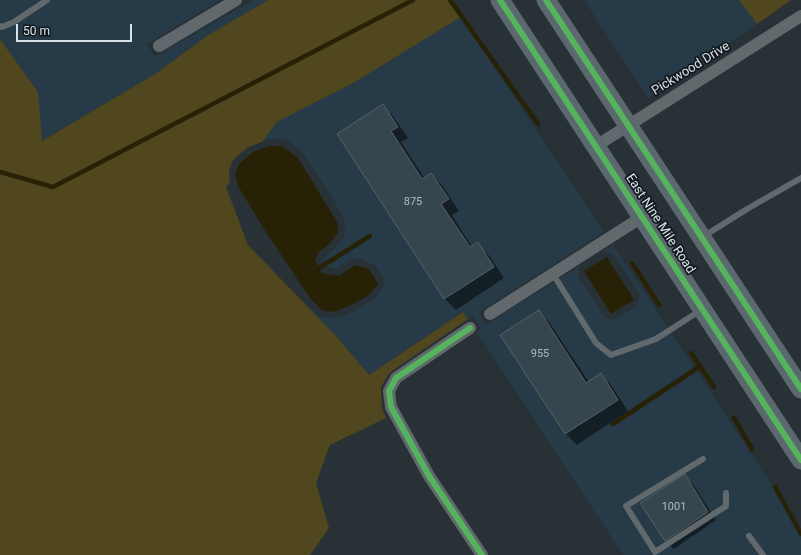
<!DOCTYPE html>
<html>
<head>
<meta charset="utf-8">
<style>
	body { margin:0 }
	#map { position:relative; width:801px; height:555px; overflow:hidden; background:#283136; font-family:Roboto,sans-serif }
	canvas { display:block }
	.scale { position:absolute; left:16px; top:24px; width:116px; height:18px; box-sizing:border-box; border:2px solid #d7e1e7; border-top:0; padding-left:5px; font-size:12px; line-height:14px; white-space:nowrap; color:#d7e1e7; -webkit-text-stroke:3px #12191d; paint-order:stroke }
</style>
</head>
<body>
<div id="map">
<canvas width="801" height="555"></canvas>
<div class="scale">50 m</div>
</div>
<script>
const ctx = document.querySelector('canvas').getContext('2d');
ctx.lineJoin = 'round';
function fillPath(path, color) {
  ctx.fillStyle = color;
  ctx.fill(path, 'evenodd');
}
function shape(rows) {
  const path = new Path2D();
  for (const r of rows) {
    path.moveTo(r[0], r[1]);
    for (let i = 2; i < r.length; i += 2) path.lineTo(r[i], r[i + 1]);
  }
  return path;
}
function stroke(path, color, width, dash) {
  ctx.strokeStyle = color;
  ctx.lineWidth = width;
  ctx.lineCap = dash ? 'butt' : 'round';
  ctx.setLineDash(dash || []);
  ctx.stroke(path);
}
function label(font, color, halo, rows, align = 'center') {
  ctx.font = font + ' Roboto,sans-serif';
  ctx.lineWidth = 3.5;
  ctx.setLineDash([]);
  ctx.textBaseline = 'middle';
  ctx.strokeStyle = halo;
  ctx.fillStyle = color;
  for (const [text, x, y, turn = 0] of rows) {
    ctx.save();
    ctx.translate(x, y);
    ctx.rotate((+turn || 0) * Math.PI / 180);
    ctx.textAlign = isNaN(turn) ? turn : align;
    if (halo) ctx.strokeText(text, 0, 0);
    ctx.fillText(text, 0, 0);
    ctx.restore();
  }
}
fillPath(shape([
	[0,0,220,0,147,44,155,57,253,0,268,0,207,36,155,74,41,141,38,92,0,39],
	[584,0,739,0,757,24,648,98],
	[461,17,604,232,479,312,486,325,581,265,578,275,605,318,615,320,637,306,640,295,613,253,603,252,588,261,613,245,801,529,801,555,623,555,477,332,481,329,473,316,468,319,463,312,369,376,336,336,307,306,320,317,335,318,348,314,374,299,383,287,384,279,375,265,358,258,351,259,338,268,327,267,323,258,334,249,344,237,345,232,344,218,323,183,303,153,287,140,283,139,269,139,262,142,277,122,355,82]
]), '#263b47');
fillPath(shape([
	[268,0,451,0,461,17,355,82,277,122,262,142,248,147,233,160,229,171,230,182,226,187,248,245,336,336,369,375,463,312,468,319,392,371,388,375,381,387,381,392,382,408,386,418,330,445,316,483,329,528,310,555,0,555,0,39,38,92,42,141,155,74,207,36],
	[739,0,791,0,757,24]
]), '#50471e');
fillPath(shape([
	[269,146,282,146,298,158,337,222,338,233,328,245,319,252,315,259,321,273,339,276,355,265,369,269,378,284,369,295,347,307,333,312,322,310,310,298,264,229,238,186,235,173,240,163,253,152],
	[607,257,634,300,611,314,584,271]
]), '#272105');
fillPath(shape([
	[382,105,393,116,408,138,401,142,425,179,431,174,442,185,459,211,452,215,472,247,477,244,488,254,504,278,456,310,445,299,338,134],
	[538,311,549,322,589,382,601,375,611,385,628,411,577,445,566,434,501,335],
	[685,476,693,484,716,520,674,549,666,541]
]), '#0007');
stroke(shape([
	[450,0,538,124],
	[0,172,53,187,413,0],
	[632,263,659,305],
	[319,268,370,236],
	[691,353,714,387],
	[734,418,752,449],
	[613,424,699,367],
	[775,487,801,534]
]), '#272105', 4.5);
const building = shape([
	[383,104,398,127,391,131,422,179,431,173,449,199,441,204,470,247,478,242,494,267,444,299,337,134,383,104],
	[539,310,586,383,601,373,618,400,565,434,500,335,539,310],
	[685,474,708,512,665,541,640,503,685,474]
]);
fillPath(building, '#36464f');
stroke(building, '#586064', 1);
stroke(shape([
	[0,26,2,27,14,22,47,0],
	[704,236,747,209,801,178],
	[553,274,596,343,611,355,656,339,701,310],
	[703,459,626,506,655,552,726,506,726,493],
	[749,536,763,555]
]), '#62696d', 6);
stroke(shape([
	[159,46,236,0],
	[596,146,801,16],
	[490,314,642,217],
	[470,328,396,378,389,391,391,407,429,476,482,555]
]), '#62696d', 12);
stroke(shape([
	[500,0,801,460],
	[546,0,801,389]
]), '#5b686e', 19);
stroke(shape([
	[500,0,801,460],
	[546,0,801,389],
	[470,328,396,378,389,391,391,407,429,476,482,555]
]), '#56b35d', 6);
label('11px', '#afbac1', null, [
	["875",413,202],
	["955",540,354],
	["1001",674,507]
]);
label('13px', '#d7e1e7', '#12191d', [
	["Pickwood Drive",691,69,-32],
	["East Nine Mile Road",660,224,57]
]);
</script>
</body>
</html>
